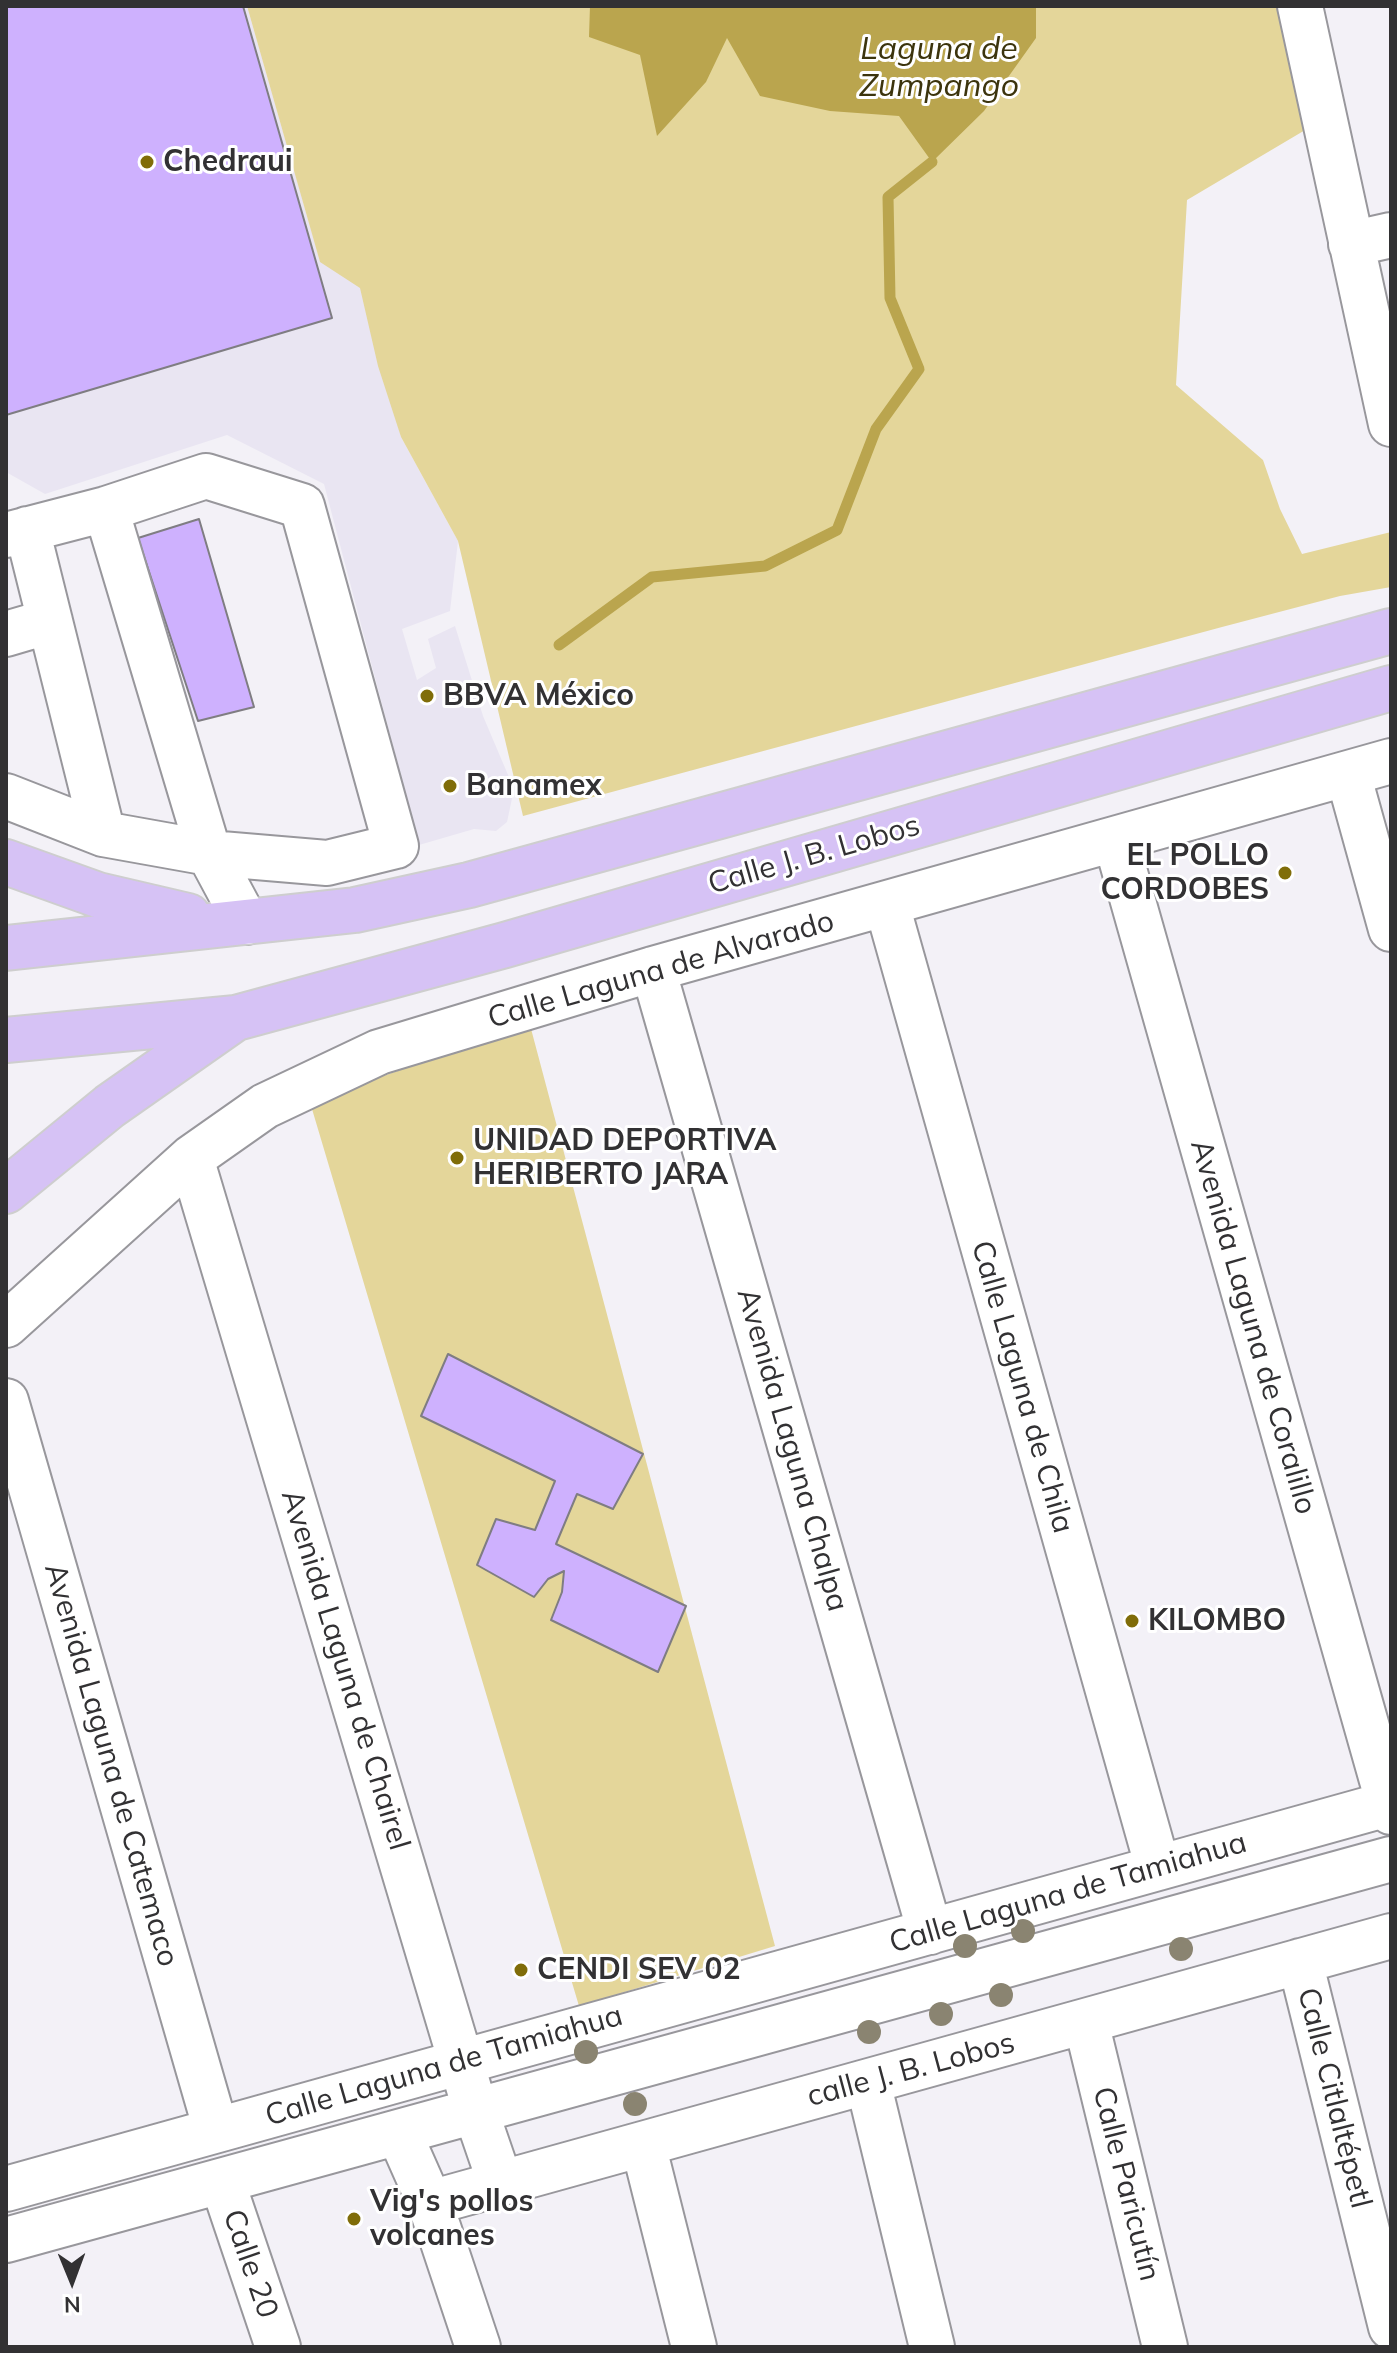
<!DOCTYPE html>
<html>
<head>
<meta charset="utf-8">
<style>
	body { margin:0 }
	#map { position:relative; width:1397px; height:2353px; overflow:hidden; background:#f3f1f7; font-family:Mulish,sans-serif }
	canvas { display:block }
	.frame { position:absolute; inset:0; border:8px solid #323133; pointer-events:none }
	.north { position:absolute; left:32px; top:2241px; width:80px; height:80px; -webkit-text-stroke:6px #fff; paint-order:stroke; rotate:179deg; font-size:22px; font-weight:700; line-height:32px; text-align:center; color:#323133 }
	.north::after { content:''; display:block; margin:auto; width:28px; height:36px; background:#323133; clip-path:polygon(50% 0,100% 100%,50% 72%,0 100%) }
</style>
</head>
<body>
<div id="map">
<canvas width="1397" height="2353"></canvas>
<div class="frame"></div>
<div class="north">N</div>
</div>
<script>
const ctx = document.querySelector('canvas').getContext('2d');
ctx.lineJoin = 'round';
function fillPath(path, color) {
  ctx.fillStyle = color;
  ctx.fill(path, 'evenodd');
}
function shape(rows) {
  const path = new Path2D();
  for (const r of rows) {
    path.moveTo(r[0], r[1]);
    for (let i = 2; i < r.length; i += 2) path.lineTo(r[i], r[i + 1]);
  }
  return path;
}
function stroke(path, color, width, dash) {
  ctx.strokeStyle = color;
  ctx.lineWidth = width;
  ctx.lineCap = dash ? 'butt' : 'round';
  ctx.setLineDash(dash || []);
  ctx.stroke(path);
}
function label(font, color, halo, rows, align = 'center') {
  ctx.font = font + ' Mulish,sans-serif';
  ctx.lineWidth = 6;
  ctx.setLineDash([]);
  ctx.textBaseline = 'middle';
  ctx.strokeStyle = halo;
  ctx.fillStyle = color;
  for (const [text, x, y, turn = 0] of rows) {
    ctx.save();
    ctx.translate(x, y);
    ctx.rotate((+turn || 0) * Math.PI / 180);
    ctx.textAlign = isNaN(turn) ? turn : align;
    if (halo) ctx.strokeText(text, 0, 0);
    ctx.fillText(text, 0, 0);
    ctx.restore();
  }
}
fillPath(shape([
	[6,6,247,6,320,261,354,261,401,437,458,541,450,611,402,629,417,680,436,668,428,639,455,626,483,716,514,789,507,822,496,831,474,829,419,845,324,484,227,435,45,494,6,472]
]), '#e9e5f2');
fillPath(shape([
	[247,6,1287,6,1317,123,1187,200,1176,385,1263,460,1280,509,1302,554,1391,532,1391,587,1340,596,1222,627,523,816,458,541,401,437,378,366,360,288,320,262],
	[530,1025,775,1946,579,2006,312,1109,363,1083]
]), '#e4d69a');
fillPath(shape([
	[590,6,1036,6,1036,38,984,111,932,162,899,116,830,111,760,96,727,38,706,82,657,136,640,55,589,37]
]), '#baa54e');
stroke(shape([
	[559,645,652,577,765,566,837,530,876,429,919,369,890,298,888,197,932,162]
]), '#baa54e', 11);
const building = shape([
	[6,6,243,6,332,318,6,415,6,6],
	[199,519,254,707,198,721,138,538,199,519],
	[448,1354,643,1454,613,1509,577,1494,556,1544,686,1606,658,1672,551,1620,562,1592,564,1571,548,1579,534,1597,477,1565,496,1519,535,1530,555,1481,421,1416,448,1354]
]);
fillPath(building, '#ceb1fe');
stroke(building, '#7f7d82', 2);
const minor = shape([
	[1300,6,1391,424],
	[1351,244,1391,235],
	[106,509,209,853,246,922],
	[27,529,103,834],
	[6,535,106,509,206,476,302,506,396,846,327,863,209,853,103,834,6,796],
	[6,634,50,621],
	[1348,774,1391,929],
	[1116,841,1391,1812],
	[887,905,1158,1868],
	[653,969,930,1932],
	[191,1158,476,2112,500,2182],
	[6,1325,191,1158,265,1106,379,1052,653,969,1391,761],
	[6,1401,216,2130],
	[1300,1961,1391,2327],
	[1086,2022,1165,2347],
	[868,2082,932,2347],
	[399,2133,430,2203,478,2347],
	[643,2144,694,2347],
	[222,2181,278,2347],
	[6,2189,1391,1803],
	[430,2203,1391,1936],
	[6,2240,1391,1859]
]);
const major = shape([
	[6,862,98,895,188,916],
	[6,948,355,910,469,885,1391,631],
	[6,1040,236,1018,505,945,1391,688],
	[6,1191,110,1106,234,1019]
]);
stroke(minor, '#98979c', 48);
stroke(major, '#cecece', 48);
stroke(minor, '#fff', 44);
stroke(major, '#d6c2f5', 44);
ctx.fillStyle = '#8a8471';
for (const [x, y] of [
	[1023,1931],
	[965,1946],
	[1181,1949],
	[1001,1995],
	[941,2014],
	[869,2032],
	[586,2052],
	[635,2104]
]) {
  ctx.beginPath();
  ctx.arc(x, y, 12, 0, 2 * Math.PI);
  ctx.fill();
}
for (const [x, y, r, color] of [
	[147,162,8,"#806d09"],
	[427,696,8,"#806d09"],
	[450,786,8,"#806d09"],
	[1285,873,8,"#806d09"],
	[457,1158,8,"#806d09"],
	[1132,1621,8,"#806d09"],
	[521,1970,8,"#806d09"],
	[354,2219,8,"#806d09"]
]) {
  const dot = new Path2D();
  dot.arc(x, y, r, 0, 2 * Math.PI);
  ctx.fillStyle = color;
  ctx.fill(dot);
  stroke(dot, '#fff', 3);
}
label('bold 30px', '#323133', '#fff', [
	["Chedraui",163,162],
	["BBVA México",443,696],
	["Banamex",466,786],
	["EL POLLO",1269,856,"right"],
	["CORDOBES",1269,890,"right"],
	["UNIDAD DEPORTIVA",473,1141],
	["HERIBERTO JARA",473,1175],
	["KILOMBO",1148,1621],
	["CENDI SEV 02",537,1970],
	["Vig's pollos",370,2202],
	["volcanes",370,2236]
], 'left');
label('30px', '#323133', '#fff', [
	["Calle J. B. Lobos",814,855,-16],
	["Calle Laguna de Alvarado",661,970,-16],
	["Avenida Laguna de Coralillo",1253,1327,74],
	["Calle Laguna de Chila",1022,1387,74],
	["Avenida Laguna Chalpa",792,1450,74],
	["Avenida Laguna de Chairel",345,1670,73],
	["Avenida Laguna de Catemaco",111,1765,74],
	["Calle Laguna de Tamiahua",1068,1893,-16],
	["Calle Laguna de Tamiahua",444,2066,-16],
	["calle J. B. Lobos",911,2070,-15],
	["Calle Citlaltépetl",1334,2098,76],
	["Calle Paricutín",1126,2184,76],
	["Calle 20",250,2264,71]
]);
label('italic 32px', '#3c340d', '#fff', [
	["Laguna de",939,49],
	["Zumpango",939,86]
]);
</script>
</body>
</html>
